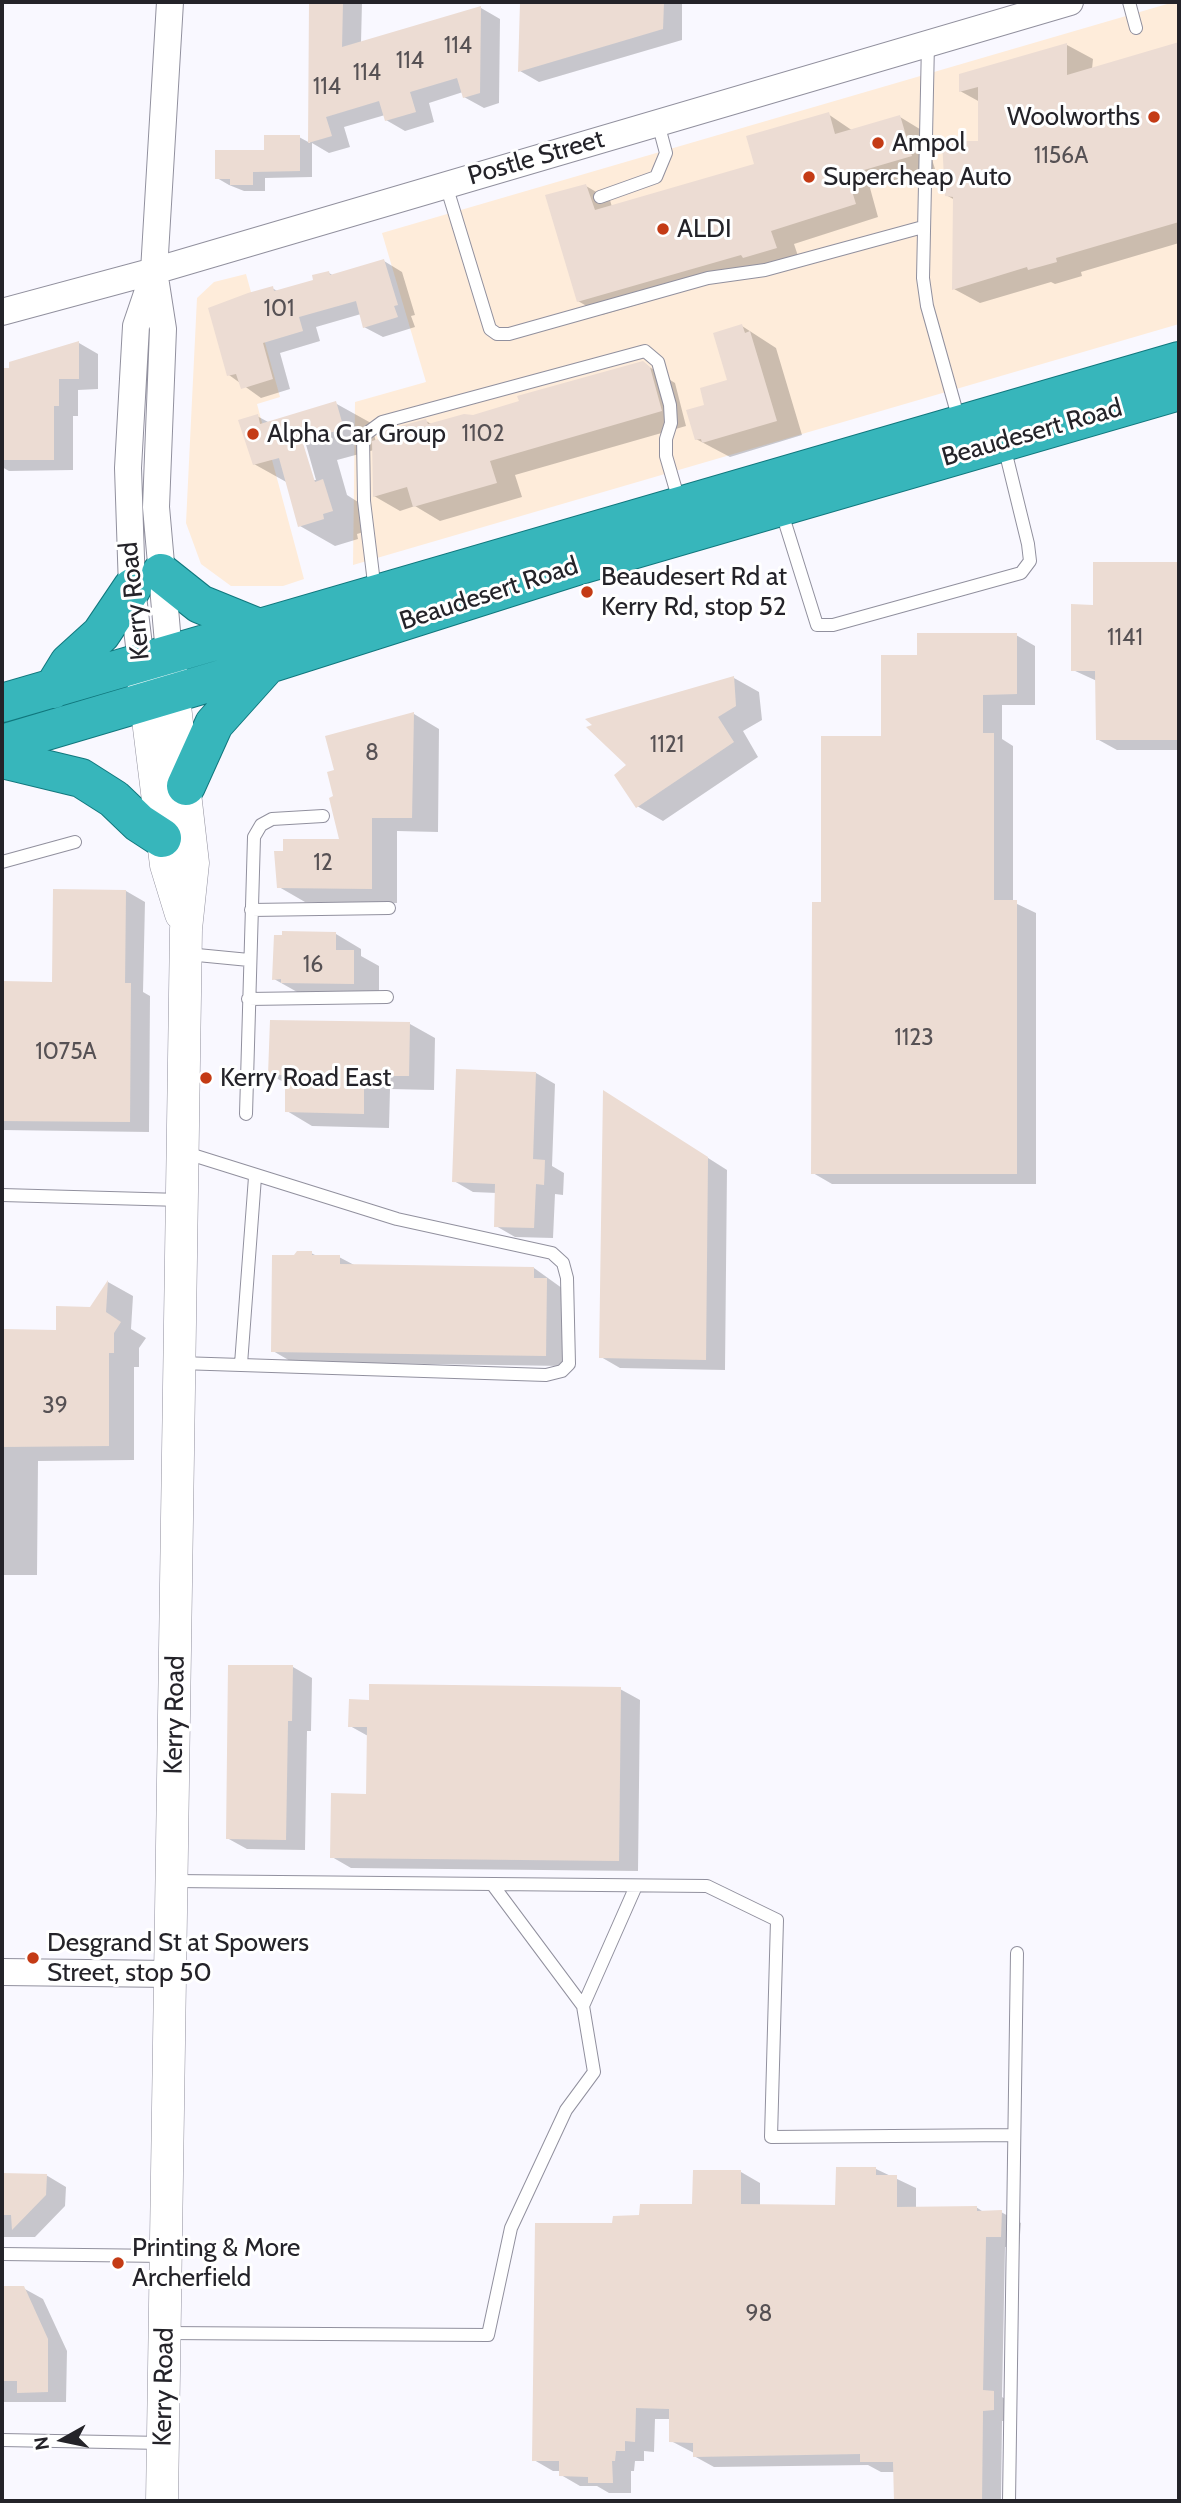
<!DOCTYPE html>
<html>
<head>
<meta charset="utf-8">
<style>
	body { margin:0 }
	#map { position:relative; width:1181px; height:2503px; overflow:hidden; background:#f9f8ff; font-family:Cabin,sans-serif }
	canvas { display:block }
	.frame { position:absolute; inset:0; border:4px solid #242329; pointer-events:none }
	.north { position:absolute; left:28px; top:2405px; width:70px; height:70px; -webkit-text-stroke:5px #fff; paint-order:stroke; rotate:261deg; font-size:19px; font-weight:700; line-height:28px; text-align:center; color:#242329 }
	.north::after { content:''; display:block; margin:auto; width:24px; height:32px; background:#242329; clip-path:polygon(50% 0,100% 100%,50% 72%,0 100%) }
</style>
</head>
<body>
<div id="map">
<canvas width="1181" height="2503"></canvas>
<div class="frame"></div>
<div class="north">N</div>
</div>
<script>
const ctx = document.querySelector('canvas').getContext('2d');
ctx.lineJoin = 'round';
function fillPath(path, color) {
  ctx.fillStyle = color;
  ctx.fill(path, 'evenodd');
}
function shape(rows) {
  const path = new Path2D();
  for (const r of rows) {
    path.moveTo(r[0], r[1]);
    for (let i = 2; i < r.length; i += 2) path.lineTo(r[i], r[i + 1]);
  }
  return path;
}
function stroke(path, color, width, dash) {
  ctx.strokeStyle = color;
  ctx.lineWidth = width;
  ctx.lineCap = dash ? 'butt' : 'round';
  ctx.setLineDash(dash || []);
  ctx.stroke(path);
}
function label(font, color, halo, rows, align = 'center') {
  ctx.font = font + ' Cabin,sans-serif';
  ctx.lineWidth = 6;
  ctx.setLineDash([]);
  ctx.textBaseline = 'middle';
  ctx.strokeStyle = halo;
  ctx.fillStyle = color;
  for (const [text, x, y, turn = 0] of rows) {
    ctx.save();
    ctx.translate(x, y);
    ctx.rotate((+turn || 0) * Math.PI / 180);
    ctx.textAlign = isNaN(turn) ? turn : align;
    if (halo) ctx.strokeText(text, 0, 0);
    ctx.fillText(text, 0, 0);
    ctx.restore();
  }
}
fillPath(shape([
	[1174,2,1179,2,1179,324,353,565,355,402,426,382,382,233],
	[246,274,280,397,257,404,304,579,283,586,231,586,201,564,186,523,197,298,214,282]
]), '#feecda');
fillPath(shape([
	[311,2,362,2,361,43,481,8,500,19,499,103,484,108,464,97,463,92,429,103,434,122,405,131,386,120,385,115,344,127,350,147,329,153,312,143,312,177,265,178,265,191,244,191,229,185,217,178,299,137,310,143],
	[522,2,682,2,682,40,539,82,520,71],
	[1179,44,1179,243,1081,272,1082,276,1055,284,1051,282,980,303,954,289,955,200,946,195,979,143,980,102,960,91,961,76,1067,45,1093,59,1092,69],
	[828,114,853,131,900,117,923,131,935,169,870,188,878,217,794,244,800,262,764,268,602,315,578,301,586,186,610,200,612,207,757,165],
	[384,261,402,272,415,315,411,316,415,327,383,337,364,327,361,314,316,327,320,341,280,353,290,389,261,398,229,375,272,288,279,292,316,281,329,273,334,276],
	[742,326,776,348,802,435,730,457,696,439,730,381],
	[79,343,98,354,98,389,78,390,78,416,73,416,73,470,9,471,2,467,2,370,11,369],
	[643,363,675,383,686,426,515,475,522,497,440,521,415,506,400,511,374,496,374,450,337,460,347,495,358,502,367,531,357,534,358,539,335,546,300,526,288,483,254,464,257,416,270,423,335,403,371,423,376,442,426,421,433,425,473,417],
	[303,434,316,480,312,480,299,435],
	[1094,564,1179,564,1179,750,1117,750,1097,739,1097,681,1073,670,1095,606],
	[1016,635,1035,646,1035,705,1002,705,1002,739,1013,746,1013,902,1036,913,1036,1184,832,1184,813,1173,823,904,883,737,919,657],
	[734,678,759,692,762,720,743,731,758,757,663,821,637,806],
	[414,714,439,729,438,832,397,831,397,903,305,902,279,887,342,841,335,797,337,771],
	[126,891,145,902,143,992,150,996,149,1132,2,1130,2,983,54,984],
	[336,934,361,949,361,956,379,966,379,998,299,993,274,979],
	[410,1024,435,1038,434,1090,390,1089,389,1128,312,1126,287,1111,287,1084,269,1074],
	[536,1073,555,1084,552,1166,564,1173,563,1195,555,1194,553,1238,515,1237,496,1226,497,1193,473,1192,454,1181],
	[623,1104,727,1170,725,1370,620,1368,601,1357],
	[311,1253,319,1257,339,1257,356,1266,534,1268,566,1291,565,1366,292,1362,273,1351,295,1257],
	[108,1282,133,1296,131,1329,146,1338,139,1348,139,1367,134,1367,134,1460,38,1461,37,1575,2,1575,2,1331,57,1331,91,1308],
	[293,1667,312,1678,311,1731,307,1731,305,1850,247,1849,227,1838],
	[620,1689,640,1700,638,1871,351,1868,332,1857,367,1796,368,1736,350,1726],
	[876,2169,916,2188,916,2208,976,2207,985,2213,1001,2212,1021,2223,1019,2247,1005,2247,1002,2397,1013,2404,1013,2420,1002,2421,1001,2501,896,2501,895,2472,881,2472,868,2465,714,2467,694,2456,694,2453,671,2441,671,2419,655,2419,654,2452,644,2451,644,2461,635,2461,634,2471,631,2471,631,2493,609,2493,597,2486,580,2486,561,2475,561,2471,553,2471,534,2460,613,2225,694,2206,741,2172,760,2183,760,2206,837,2207],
	[2,2175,46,2175,66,2187,65,2206,35,2237,2,2237],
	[2,2288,23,2288,43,2299,67,2351,66,2402,2,2402]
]), '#0003');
fillPath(shape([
	[309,2,343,2,342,47,481,6,480,93,463,98,457,78,410,92,416,112,385,121,379,101,326,117,332,136,308,143],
	[520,2,664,2,663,29,518,72],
	[1179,42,1179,222,1056,258,1057,262,1028,270,1027,267,952,290,953,197,945,196,942,141,978,141,978,87,959,92,959,74,1067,43,1067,75],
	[829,112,835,134,900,115,912,156,847,175,856,204,771,231,777,248,743,258,741,255,577,302,545,195,586,184,595,210,754,164,746,136],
	[264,135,300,135,300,171,253,172,253,185,230,185,230,179,215,179,215,150,264,150],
	[384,259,398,305,394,306,398,317,363,328,356,301,299,317,303,331,263,343,273,379,241,389,236,374,227,376,208,308,248,293,273,286,274,291,313,280,312,275,329,271,330,275],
	[742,324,745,333,750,331,777,421,702,443,701,439,695,440,686,410,704,405,700,388,727,380,713,333],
	[79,341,79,379,59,379,59,406,54,406,54,460,2,460,2,368,9,368,9,362],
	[643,361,650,367,662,411,490,461,497,483,413,507,407,487,373,497,372,441,385,437,383,432,386,430,426,419,428,424,464,414,473,415,519,401,517,396],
	[336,401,344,429,302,440,315,482,323,479,333,511,323,514,324,519,298,527,279,458,253,465,238,420,258,414,260,424],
	[1093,562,1179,562,1179,740,1096,740,1095,671,1071,671,1071,604,1093,605],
	[917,633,1017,633,1017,694,983,695,983,733,994,733,994,900,1017,900,1017,1174,811,1174,812,902,821,902,821,736,881,736,881,655,917,655],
	[734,676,736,706,718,717,734,742,636,808,614,775,626,765,586,727,592,725,585,719],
	[414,712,412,818,372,818,372,889,277,888,274,851,283,851,283,839,339,839,329,798,333,796,327,772,334,770,325,736],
	[53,889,126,890,125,983,131,983,130,1122,2,1121,2,981,52,982],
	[282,931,336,932,336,950,354,950,354,984,281,983,281,979,272,980,274,935,282,935],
	[270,1020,410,1022,409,1076,364,1076,364,1114,285,1112,285,1075,268,1075],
	[456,1069,536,1072,533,1159,545,1160,544,1185,536,1184,534,1228,494,1227,495,1184,452,1182],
	[603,1090,708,1157,706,1360,599,1358],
	[297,1251,312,1251,312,1255,340,1255,340,1264,534,1267,534,1278,547,1278,546,1356,271,1352,272,1255,294,1255],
	[108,1280,106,1312,121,1322,114,1333,114,1353,109,1353,109,1446,2,1447,2,1329,56,1330,56,1306,90,1307],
	[228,1665,293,1665,292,1721,288,1721,286,1840,226,1839],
	[369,1684,621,1687,619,1861,330,1858,331,1793,366,1794,367,1727,348,1727,349,1699,369,1700],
	[836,2167,876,2167,876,2175,897,2175,897,2207,977,2206,977,2211,1002,2210,1001,2237,986,2237,983,2390,994,2391,994,2410,983,2411,982,2501,894,2501,893,2462,860,2462,860,2454,693,2457,693,2443,669,2442,669,2409,636,2408,635,2442,625,2441,625,2451,616,2451,615,2461,612,2461,613,2483,588,2483,588,2477,559,2476,559,2461,532,2461,535,2223,612,2223,613,2216,639,2215,640,2204,692,2204,693,2170,741,2170,741,2204,835,2205],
	[2,2173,47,2174,46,2195,12,2230,11,2215,2,2215],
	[2,2286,24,2286,48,2339,48,2392,17,2393,17,2381,2,2381]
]), '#ecdcd3');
const service = shape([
	[1129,2,1136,28],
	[928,43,923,278,927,306,959,420],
	[446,185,490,329,497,334,509,334,708,278,765,270,923,227],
	[600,197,656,177,666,153,658,123],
	[781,510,817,625,833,625,1021,573,1030,561,1028,544,1004,446],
	[375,591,364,501,363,436,382,422,645,351,658,362,670,405,671,423,666,439,666,456,680,504],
	[2,862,75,842],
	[251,910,389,908],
	[187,954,249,960],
	[248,999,387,997],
	[246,1114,254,837,261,825,272,819,323,816],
	[2,1195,181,1200],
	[180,1363,546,1375,562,1371,569,1364,567,1278,563,1263,552,1253,397,1219,183,1152],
	[241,1364,255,1177],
	[173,1881,707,1886,777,1920,771,2137,1014,2135],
	[583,2006,636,1886],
	[2,2254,166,2256],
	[164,2333,488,2335,511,2228,566,2110,594,2072,583,2006,492,1884],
	[2,2440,163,2443],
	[1009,2501,1017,1953]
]);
const minor = shape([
	[2,312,154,271,1070,2],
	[169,654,156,507,163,329,154,271,170,2],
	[141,662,132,588,128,468,136,326,153,276],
	[2,1972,172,1974]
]);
const tertiary = shape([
	[143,679,166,865,181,914],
	[162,2501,186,929,193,863,171,671]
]);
const trunk = shape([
	[161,573,200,604,259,628],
	[53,689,69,663,101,634,132,588],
	[2,703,1179,361],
	[2,744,218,680,580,565,1179,391],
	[2,759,81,778,114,799,139,823,162,838],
	[186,786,214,724,266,666]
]);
stroke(service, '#91909e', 14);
stroke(minor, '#91909e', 28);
stroke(tertiary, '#91909e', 33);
stroke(trunk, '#10777d', 40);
stroke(service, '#fff', 12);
stroke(minor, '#fff', 26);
stroke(tertiary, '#fff', 32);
stroke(trunk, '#37b6bb', 38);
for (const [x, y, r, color] of [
	[1154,117,7,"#c43b15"],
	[878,143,7,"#c43b15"],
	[809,177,7,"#c43b15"],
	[663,229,7,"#c43b15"],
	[253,434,7,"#c43b15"],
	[587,592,7,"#c43b15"],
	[206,1078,7,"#c43b15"],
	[33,1958,7,"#c43b15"],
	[118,2263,7,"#c43b15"]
]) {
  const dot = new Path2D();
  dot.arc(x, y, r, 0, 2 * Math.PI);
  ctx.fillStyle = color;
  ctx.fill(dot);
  stroke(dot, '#fff', 2.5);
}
label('23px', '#565154', null, [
	["114",458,46],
	["114",410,61],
	["114",367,73],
	["114",327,87],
	["1156A",1061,156],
	["101",279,309],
	["1102",483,434],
	["1141",1125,638],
	["1121",667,745],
	["8",372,753],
	["12",323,863],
	["16",313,965],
	["1123",914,1038],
	["1075A",66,1052],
	["39",55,1406],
	["98",759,2314]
]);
label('26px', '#242329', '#fff', [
	["Woolworths",1140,117,"right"],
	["Ampol",892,143],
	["Supercheap Auto",823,177],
	["ALDI",677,229],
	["Alpha Car Group",267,434],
	["Beaudesert Rd at",601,577],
	["Kerry Rd, stop 52",601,607],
	["Kerry Road East",220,1078],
	["Desgrand St at Spowers",47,1943],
	["Street, stop 50",47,1973],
	["Printing & More",132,2248],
	["Archerfield",132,2278]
], 'left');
label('26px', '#242329', '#fff', [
	["Postle Street",536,158,-16],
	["Beaudesert Road",1032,433,-16],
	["Beaudesert Road",489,594,-18],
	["Kerry Road",135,601,-96],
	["Kerry Road",175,1715,-89],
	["Kerry Road",164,2387,-89]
]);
</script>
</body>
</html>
